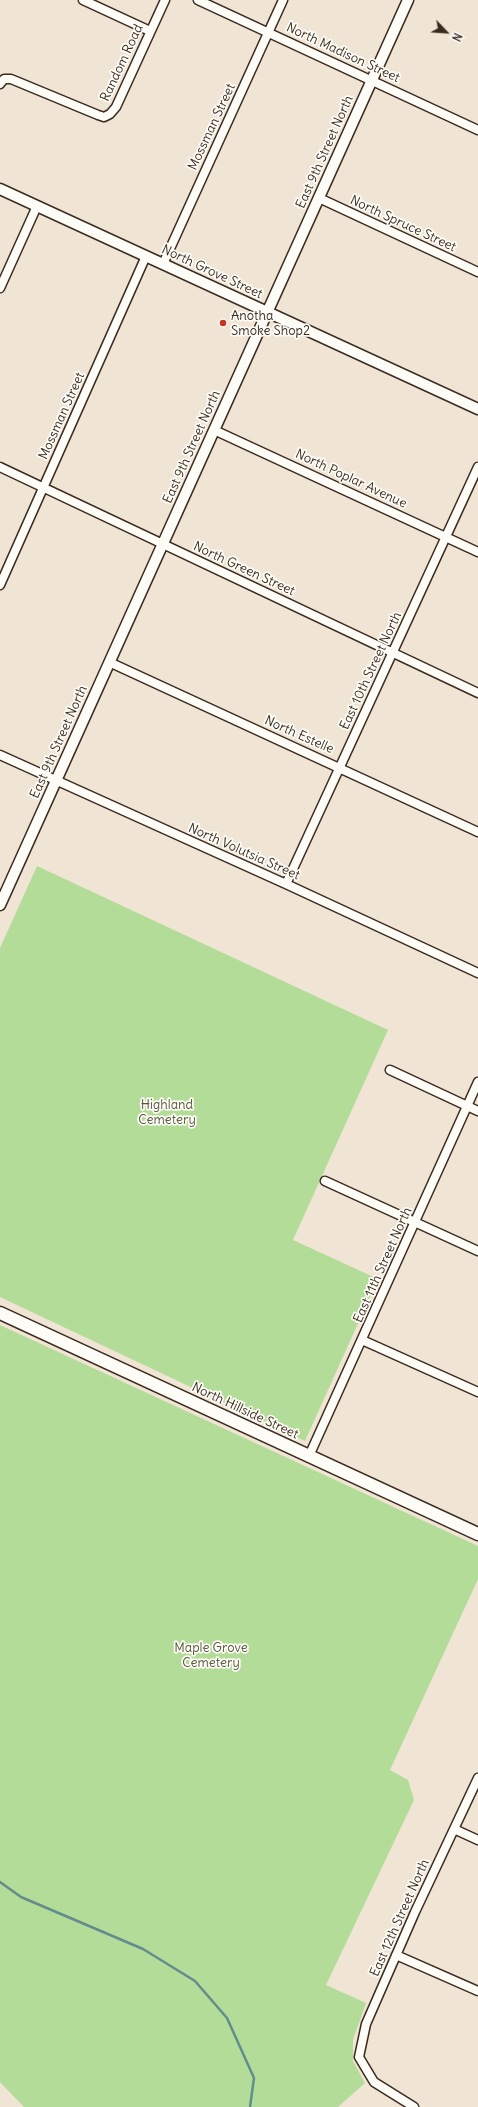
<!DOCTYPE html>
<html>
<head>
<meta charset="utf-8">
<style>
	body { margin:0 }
	#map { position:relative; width:478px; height:2107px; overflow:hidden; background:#f0e4d5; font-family:Delius,sans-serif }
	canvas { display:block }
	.north { position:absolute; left:426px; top:12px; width:40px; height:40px; -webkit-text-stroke:3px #fdfcf7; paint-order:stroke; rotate:115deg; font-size:11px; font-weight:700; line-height:16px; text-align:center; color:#3b2a1e }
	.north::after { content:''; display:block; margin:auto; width:14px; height:18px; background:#3b2a1e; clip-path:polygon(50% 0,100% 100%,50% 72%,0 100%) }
</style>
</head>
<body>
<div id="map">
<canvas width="478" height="2107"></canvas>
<div class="north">N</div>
</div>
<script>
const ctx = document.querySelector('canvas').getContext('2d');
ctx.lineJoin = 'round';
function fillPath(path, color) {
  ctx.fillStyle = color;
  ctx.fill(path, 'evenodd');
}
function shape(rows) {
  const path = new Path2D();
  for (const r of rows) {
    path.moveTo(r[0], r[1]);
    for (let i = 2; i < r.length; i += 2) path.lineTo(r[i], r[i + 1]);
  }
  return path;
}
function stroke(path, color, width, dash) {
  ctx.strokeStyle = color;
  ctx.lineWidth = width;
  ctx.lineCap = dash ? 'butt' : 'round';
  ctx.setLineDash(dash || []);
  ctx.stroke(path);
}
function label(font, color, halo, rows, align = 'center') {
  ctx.font = font + ' Delius,sans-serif';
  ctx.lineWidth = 3.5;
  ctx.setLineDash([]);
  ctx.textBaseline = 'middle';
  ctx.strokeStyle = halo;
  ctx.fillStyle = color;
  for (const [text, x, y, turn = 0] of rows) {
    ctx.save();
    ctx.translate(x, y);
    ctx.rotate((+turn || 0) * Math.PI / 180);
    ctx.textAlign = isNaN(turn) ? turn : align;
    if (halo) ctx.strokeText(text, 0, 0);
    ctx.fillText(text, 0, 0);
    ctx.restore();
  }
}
fillPath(shape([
	[37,866,388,1030,293,1240,378,1279,305,1441,0,1297,0,948],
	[0,1325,478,1546,478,1579,390,1770,408,1780,414,1800,326,1985,366,2003,353,2040,353,2061,365,2083,338,2107,24,2107,0,2082]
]), '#b3dc98');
stroke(shape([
	[0,1882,21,1897,143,1949,195,1981,227,2018,254,2078,250,2107]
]), '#638d8c', 2.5);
const minor = shape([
	[83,0,150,31],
	[198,0,478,130],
	[0,84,4,79,11,79,98,115,104,117,110,114,116,107,165,0],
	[319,198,478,272],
	[163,264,283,0],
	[0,288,37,206],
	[214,430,478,552],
	[0,467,478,693],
	[0,585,146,256],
	[109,662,478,832],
	[0,755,286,884,478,973],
	[286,884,478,467],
	[390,1070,478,1111],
	[325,1181,478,1251],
	[362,1340,478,1392],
	[309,1456,478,1082],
	[454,1829,478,1840],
	[396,1955,478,1991],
	[414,2107,374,2082,359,2057,366,2024,415,1912,478,1778]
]);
const tertiary = shape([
	[0,189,478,409],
	[0,905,408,0]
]);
const secondary = shape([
	[0,1313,478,1534]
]);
stroke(minor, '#3b2a1e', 11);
stroke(tertiary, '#3b2a1e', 13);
stroke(secondary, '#3b2a1e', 15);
stroke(minor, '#fdfcf7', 8);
stroke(tertiary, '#fdfcf7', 10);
stroke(secondary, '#fdfcf7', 12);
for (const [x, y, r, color] of [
	[223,323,4,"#c8321e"]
]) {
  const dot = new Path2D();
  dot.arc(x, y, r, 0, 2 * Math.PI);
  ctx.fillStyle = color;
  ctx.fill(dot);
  stroke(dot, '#fdfcf7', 1.5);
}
label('13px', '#3b2a1e', '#fdfcf7', [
	["North Madison Street",343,53,25],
	["Random Road",122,63,-65],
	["Mossman Street",212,127,-65],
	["East 9th Street North",325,152,-66],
	["North Spruce Street",403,224,25],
	["North Grove Street",212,272,25],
	["Mossman Street",62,416,-66],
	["East 9th Street North",192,447,-66],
	["North Poplar Avenue",351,479,25],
	["North Green Street",244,569,25],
	["East 10th Street North",371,671,-65],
	["North Estelle",299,735,24],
	["East 9th Street North",59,742,-66],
	["North Volutsia Street",244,852,24],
	["East 11th Street North",383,1265,-66],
	["North Hillside Street",245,1411,25],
	["East 12th Street North",400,1918,-66]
]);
label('13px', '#3b2a1e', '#fdfcf7', [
	["Anotha",231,316],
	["Smoke Shop2",231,331]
], 'left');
label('13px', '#59563c', '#fdfcf7', [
	["Highland",167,1105],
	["Cemetery",167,1120],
	["Maple Grove",211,1648],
	["Cemetery",211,1663]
]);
</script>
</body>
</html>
